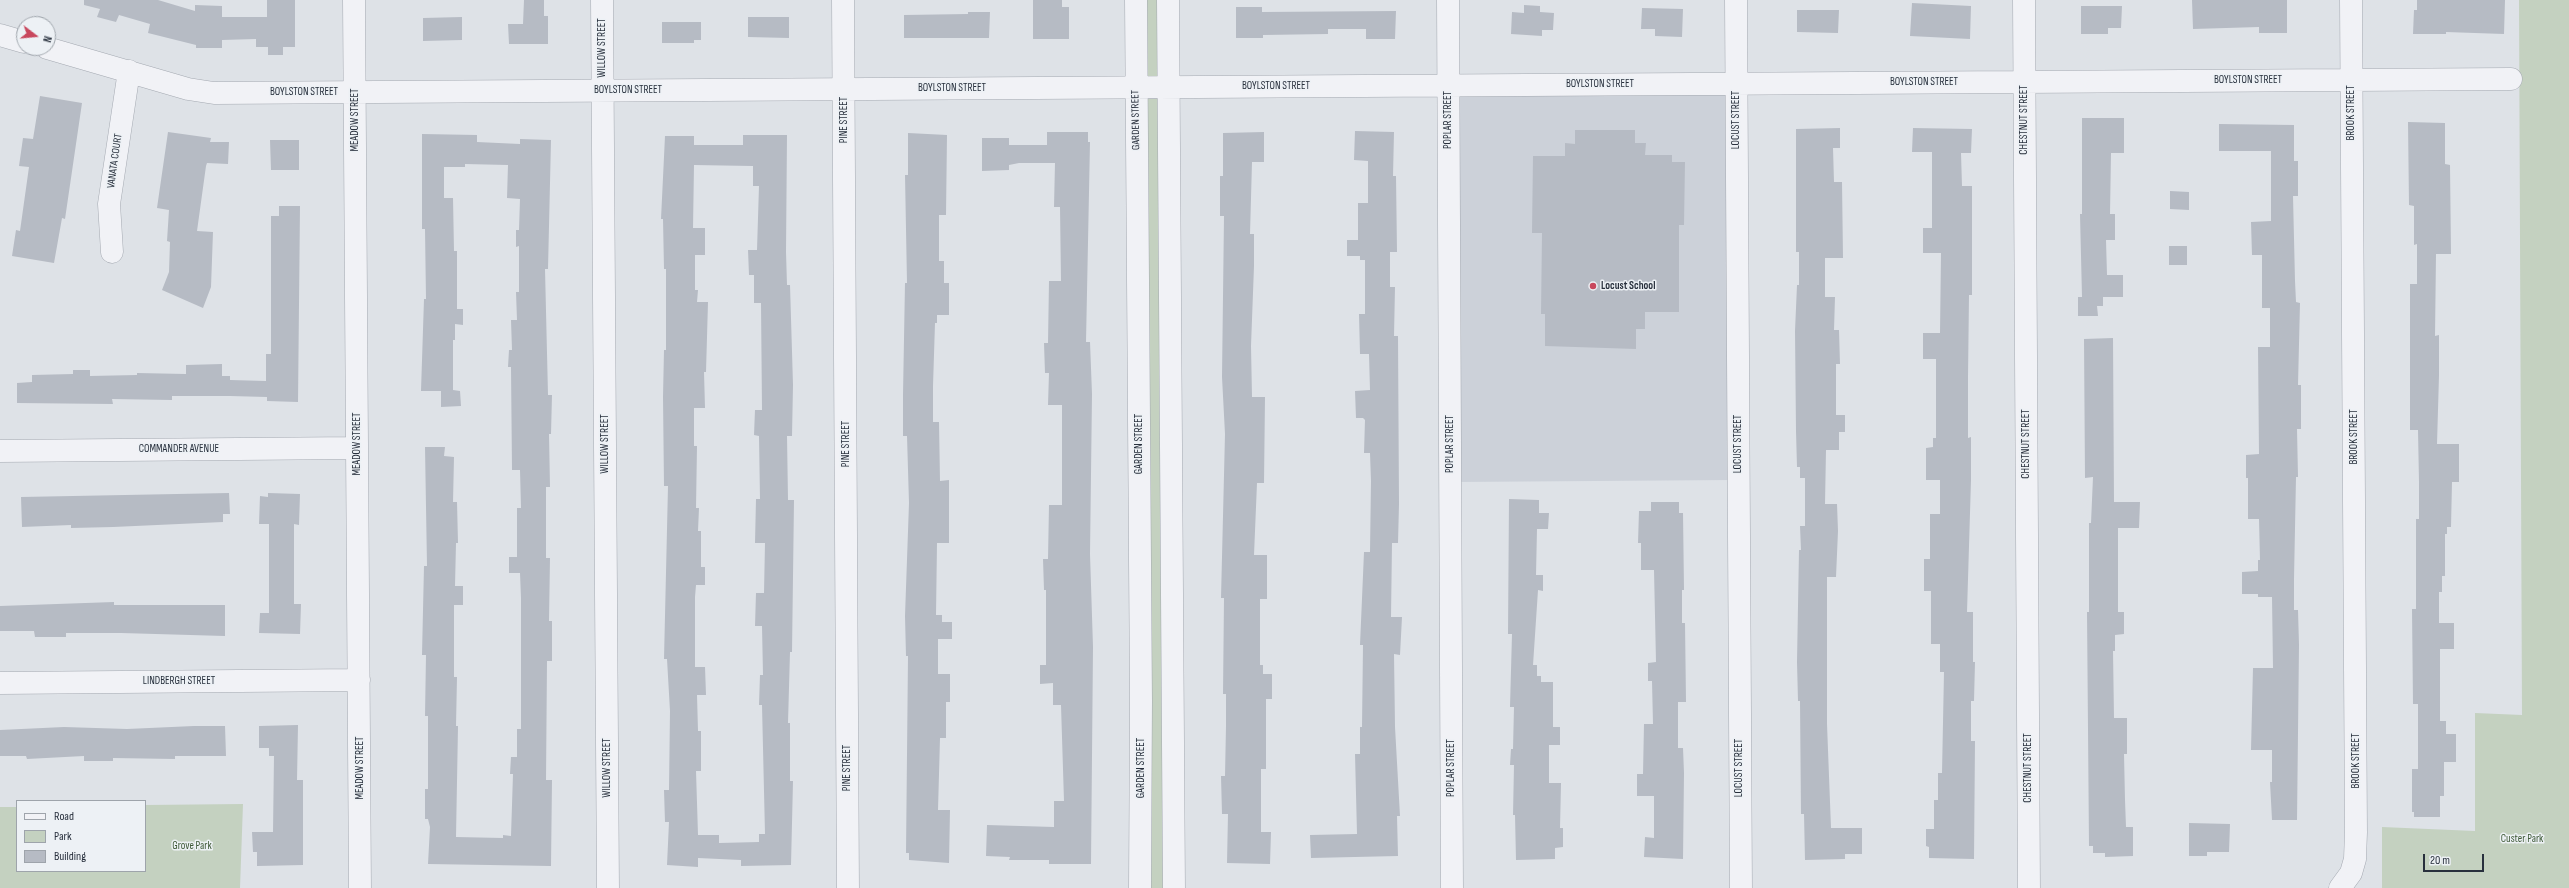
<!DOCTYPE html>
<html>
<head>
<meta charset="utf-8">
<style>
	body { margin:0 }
	#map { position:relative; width:2569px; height:888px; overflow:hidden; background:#dee2e7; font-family:"Sofia Sans Condensed",sans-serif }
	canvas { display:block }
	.legend { position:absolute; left:16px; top:800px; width:130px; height:72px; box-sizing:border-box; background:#edf1f5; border:1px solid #9ea4ab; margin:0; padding:5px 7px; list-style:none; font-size:12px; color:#28303d }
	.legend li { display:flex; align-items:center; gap:8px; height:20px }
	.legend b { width:20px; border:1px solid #9ea4ab }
	.north { position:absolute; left:16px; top:16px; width:40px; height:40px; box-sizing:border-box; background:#edf1f5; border:1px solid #9ea4ab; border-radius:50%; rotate:106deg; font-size:11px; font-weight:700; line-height:16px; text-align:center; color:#28303d }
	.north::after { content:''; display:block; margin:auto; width:14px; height:18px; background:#c8475d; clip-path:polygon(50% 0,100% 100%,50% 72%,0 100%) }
	.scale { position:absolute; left:2423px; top:854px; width:61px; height:18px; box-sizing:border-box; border:2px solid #28303d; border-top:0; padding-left:5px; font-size:12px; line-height:14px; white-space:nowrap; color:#28303d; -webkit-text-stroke:3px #edf1f5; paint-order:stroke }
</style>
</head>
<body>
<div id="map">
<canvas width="2569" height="888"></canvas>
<ul class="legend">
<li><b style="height:5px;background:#f1f2f6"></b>Road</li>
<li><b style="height:11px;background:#c4d1c0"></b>Park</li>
<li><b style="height:11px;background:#b6bbc4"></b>Building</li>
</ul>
<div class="north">N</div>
<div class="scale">20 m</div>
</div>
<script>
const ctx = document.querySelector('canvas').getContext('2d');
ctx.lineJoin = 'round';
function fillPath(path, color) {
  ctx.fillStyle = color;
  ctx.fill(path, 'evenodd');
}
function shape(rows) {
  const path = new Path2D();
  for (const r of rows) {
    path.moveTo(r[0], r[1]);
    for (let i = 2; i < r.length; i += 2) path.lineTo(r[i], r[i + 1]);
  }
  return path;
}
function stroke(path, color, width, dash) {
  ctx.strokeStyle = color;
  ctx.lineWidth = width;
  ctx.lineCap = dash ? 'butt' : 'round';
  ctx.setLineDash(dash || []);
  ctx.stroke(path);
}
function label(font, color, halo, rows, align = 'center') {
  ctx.font = font + ' "Sofia Sans Condensed",sans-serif';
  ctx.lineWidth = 3;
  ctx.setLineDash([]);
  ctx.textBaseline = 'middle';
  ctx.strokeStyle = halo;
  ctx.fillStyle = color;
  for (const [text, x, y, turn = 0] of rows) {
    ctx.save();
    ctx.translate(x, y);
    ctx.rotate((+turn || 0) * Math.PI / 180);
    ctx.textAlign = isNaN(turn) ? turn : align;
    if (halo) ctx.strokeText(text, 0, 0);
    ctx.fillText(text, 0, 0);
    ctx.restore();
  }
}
fillPath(shape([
	[1730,89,1732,480,1456,482,1454,91]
]), '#ccd1d9');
fillPath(shape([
	[1138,0,1164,0,1170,888,1143,888],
	[2519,0,2569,0,2569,888,2382,888,2382,827,2475,831,2475,713,2522,715],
	[243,804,240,888,0,888,0,807,17,807,17,871,145,871,145,805]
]), '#c4d1c0');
fillPath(shape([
	[84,0,158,0,195,11,195,5,222,6,222,17,267,17,267,0,295,0,295,47,283,47,283,55,268,55,268,47,256,47,256,39,222,40,222,48,196,48,196,45,148,33,150,24,119,15,116,22,97,17,100,9,84,5],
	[524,0,544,0,544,16,548,16,548,44,509,44,508,24,523,24],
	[1033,0,1062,0,1062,7,1069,7,1069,39,1033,39],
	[2192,0,2287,0,2287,33,2259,33,2259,27,2193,29],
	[2417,0,2505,0,2504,34,2446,32,2446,34,2413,34,2414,10,2417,10],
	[1912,3,1971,6,1970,39,1910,36],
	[1524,5,1540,6,1540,12,1554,13,1553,30,1542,30,1542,36,1511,34,1512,12,1524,13],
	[2081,6,2122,6,2121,28,2108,28,2108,34,2081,34],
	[1236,7,1262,7,1262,12,1396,11,1395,39,1366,39,1366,29,1328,29,1328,34,1263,35,1263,38,1236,38],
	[1642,8,1683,9,1682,37,1655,36,1655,29,1641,29],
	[1797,10,1839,10,1838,33,1797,32],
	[968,12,990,12,989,38,904,38,904,15,968,14],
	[462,17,462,40,423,41,423,18],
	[748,17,789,17,789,38,748,37],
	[662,22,701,22,701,40,694,40,694,43,662,43],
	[40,96,82,103,65,219,62,218,54,263,12,256,16,230,20,231,29,167,19,166,23,138,33,139],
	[2082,118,2124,118,2124,153,2111,153,2110,214,2115,214,2115,240,2106,240,2107,275,2123,275,2123,297,2103,297,2103,306,2097,306,2098,316,2078,316,2078,297,2082,297,2080,214,2082,214],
	[2408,122,2445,123,2445,164,2450,165,2451,254,2436,254,2435,336,2439,335,2439,375,2437,444,2459,444,2459,482,2452,482,2451,527,2447,527,2447,534,2445,534,2445,576,2442,576,2442,592,2439,592,2439,623,2454,623,2454,649,2440,649,2440,721,2446,721,2446,734,2456,734,2456,762,2444,762,2444,796,2440,796,2440,817,2414,817,2414,812,2412,812,2412,769,2418,769,2418,704,2413,704,2412,609,2416,609,2416,519,2419,519,2419,482,2418,430,2410,430,2410,284,2417,284,2417,244,2414,245,2414,206,2409,205],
	[2219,124,2294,125,2294,161,2298,161,2298,196,2293,196,2295,281,2296,302,2300,303,2298,385,2301,385,2301,429,2297,429,2298,477,2296,477,2294,579,2294,610,2298,610,2299,645,2297,820,2272,820,2270,782,2272,782,2272,750,2251,750,2253,668,2273,668,2272,597,2258,597,2258,594,2242,594,2242,572,2258,571,2258,560,2260,560,2259,519,2248,519,2248,478,2246,478,2246,455,2259,454,2258,347,2270,347,2270,308,2262,308,2262,255,2252,255,2251,222,2271,221,2271,151,2219,151],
	[1840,128,1840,148,1833,148,1834,182,1842,182,1843,258,1825,258,1825,297,1835,297,1834,330,1839,330,1840,364,1836,364,1836,415,1845,415,1845,432,1839,432,1839,450,1826,450,1825,504,1837,504,1838,531,1836,577,1827,577,1827,724,1831,828,1862,828,1862,854,1845,854,1845,859,1805,860,1804,814,1801,814,1800,701,1798,701,1797,662,1799,550,1801,550,1800,526,1805,526,1805,478,1800,478,1800,467,1797,467,1796,431,1795,331,1797,285,1799,285,1799,252,1796,252,1796,129],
	[1913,128,1972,129,1971,153,1961,153,1962,186,1972,186,1972,295,1969,295,1968,377,1968,438,1971,437,1971,480,1967,612,1973,612,1973,662,1975,662,1974,701,1971,701,1971,741,1975,741,1974,859,1929,858,1929,847,1926,846,1926,829,1934,829,1934,800,1938,800,1938,773,1942,773,1944,672,1940,672,1940,644,1931,644,1931,591,1924,591,1924,559,1930,559,1930,514,1940,514,1940,480,1926,480,1926,448,1933,447,1933,438,1936,438,1936,359,1923,359,1923,333,1940,333,1941,253,1923,253,1923,228,1932,228,1932,152,1912,152],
	[1575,130,1635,130,1635,143,1646,143,1645,155,1672,155,1672,162,1685,162,1684,225,1679,225,1679,312,1645,312,1645,329,1636,329,1636,349,1545,346,1545,314,1541,314,1542,233,1532,233,1533,156,1565,156,1565,143,1575,144],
	[1355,131,1394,132,1393,176,1396,176,1397,252,1390,252,1390,287,1395,287,1394,336,1398,336,1399,504,1398,543,1392,543,1391,617,1402,617,1400,655,1394,654,1395,727,1400,816,1397,816,1398,856,1311,858,1310,835,1357,834,1355,754,1360,754,1360,727,1362,727,1363,645,1360,645,1364,552,1370,552,1371,481,1370,453,1364,453,1365,420,1363,418,1356,418,1355,391,1370,390,1369,354,1360,354,1359,314,1365,314,1365,260,1360,260,1360,256,1347,256,1347,240,1358,240,1358,203,1368,203,1368,161,1354,160],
	[168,132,211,138,210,142,229,142,228,164,207,163,206,166,197,231,213,232,211,287,203,308,162,290,169,272,170,242,167,241,169,210,157,208],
	[1047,132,1088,132,1088,142,1090,142,1086,342,1090,342,1092,394,1090,554,1093,647,1091,864,1049,864,1049,860,1009,860,1010,857,986,856,987,825,1054,827,1054,801,1064,801,1061,705,1053,705,1053,683,1040,684,1040,665,1046,665,1046,590,1044,590,1043,559,1048,559,1049,505,1062,505,1062,405,1048,405,1049,373,1045,373,1044,343,1048,343,1049,281,1061,281,1060,207,1054,207,1055,163,1019,163,1009,165,1009,170,982,171,982,138,1009,138,1009,145,1047,145],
	[1264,132,1264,162,1252,162,1250,234,1254,234,1254,266,1251,346,1252,397,1265,397,1264,483,1257,483,1254,555,1267,555,1267,599,1260,599,1260,665,1263,665,1263,674,1272,674,1272,699,1266,699,1266,769,1261,769,1261,832,1271,832,1270,864,1227,863,1228,814,1222,814,1221,776,1225,776,1226,726,1226,694,1223,694,1224,598,1221,598,1225,434,1222,377,1224,216,1220,216,1220,176,1223,176,1223,133],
	[908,133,947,135,946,215,939,215,939,261,944,261,944,283,949,283,949,315,937,315,937,323,935,323,933,386,933,422,939,422,940,481,949,480,949,543,937,543,936,615,942,615,942,622,952,622,952,639,938,639,938,674,950,674,950,702,946,702,946,738,940,738,938,810,950,810,949,863,909,860,909,853,906,853,908,656,906,656,905,616,909,503,907,436,903,436,903,395,905,283,907,283,905,175,908,175],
	[422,134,477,135,477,142,520,144,520,139,551,140,548,269,545,269,548,395,552,395,551,434,549,434,550,487,546,487,546,558,550,558,549,621,552,621,552,661,547,661,546,780,552,780,551,866,428,864,430,827,428,819,425,819,425,789,428,789,428,716,425,716,426,655,422,655,424,566,427,566,425,447,445,447,444,456,454,457,453,502,457,502,458,543,456,543,455,586,463,586,463,605,454,605,454,677,457,677,456,726,458,726,456,837,503,838,503,835,511,836,513,774,510,774,511,757,517,757,517,729,521,729,521,598,520,573,509,573,509,557,517,557,517,508,521,508,520,470,512,470,511,367,508,367,509,350,512,350,511,320,517,320,516,292,519,292,519,246,516,247,516,230,519,230,520,199,507,198,508,165,465,164,465,167,444,167,444,198,453,198,454,251,457,251,457,309,463,309,463,325,455,324,455,340,453,340,453,390,460,391,461,406,441,407,441,391,421,391,424,299,426,299,425,229,422,229],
	[743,135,787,135,786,252,787,285,790,285,793,385,792,436,787,436,788,500,794,500,792,652,790,652,788,723,790,723,790,781,793,781,791,865,741,866,741,860,698,858,698,867,667,865,669,822,665,822,664,790,669,790,670,711,667,659,664,659,668,486,664,486,663,397,664,350,666,350,666,269,664,269,663,219,661,219,665,136,694,136,694,145,743,145],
	[694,165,753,166,753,186,759,186,757,250,748,250,749,275,754,275,754,303,761,303,762,410,755,410,754,435,759,436,760,499,756,499,755,543,765,543,764,593,756,593,755,626,762,626,763,675,760,675,759,705,762,705,765,834,759,834,759,842,719,843,719,835,698,835,696,771,701,771,701,731,698,731,697,695,706,695,705,667,695,667,695,597,696,585,705,585,705,567,701,567,701,531,698,531,699,508,696,508,697,446,694,446,694,408,705,408,704,372,706,372,708,302,697,302,698,290,695,290,695,255,705,255,705,228,693,228],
	[270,140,299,140,299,170,271,170],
	[2170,191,2189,192,2189,210,2170,209],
	[279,206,300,206,298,402,267,401,267,397,230,396,172,396,172,400,112,399,113,404,17,403,17,383,32,382,32,375,73,374,73,370,90,370,90,376,137,375,137,373,186,374,186,365,222,364,222,376,230,376,230,380,266,381,266,354,271,354,271,216,279,216],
	[2169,246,2187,246,2187,265,2169,265],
	[2113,338,2114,502,2140,502,2139,528,2118,528,2118,612,2124,612,2124,634,2115,635,2115,651,2113,651,2114,718,2127,718,2127,754,2124,754,2125,800,2126,827,2133,827,2133,856,2105,857,2105,853,2093,853,2093,846,2089,846,2087,612,2089,612,2089,523,2091,523,2093,477,2085,478,2084,339],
	[229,493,230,514,223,514,223,522,113,527,71,528,71,525,22,527,21,497],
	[268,493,300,494,299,525,294,524,294,604,301,604,300,634,259,633,260,613,269,613,269,524,259,524,260,496,268,497],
	[1509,499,1539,500,1539,513,1549,513,1548,529,1537,529,1536,575,1543,575,1543,591,1538,590,1533,665,1537,665,1537,676,1541,676,1541,682,1553,682,1553,727,1560,727,1560,745,1549,745,1549,783,1561,783,1560,828,1563,828,1563,847,1555,848,1555,859,1516,860,1515,815,1513,815,1514,765,1510,765,1511,749,1513,749,1514,707,1510,707,1512,634,1508,634],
	[1651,502,1679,502,1679,513,1683,513,1684,590,1682,590,1682,623,1685,623,1686,702,1678,702,1678,748,1683,748,1684,773,1683,859,1644,857,1645,837,1654,838,1654,796,1637,796,1637,774,1643,774,1644,724,1653,724,1652,681,1648,681,1648,663,1656,662,1654,570,1641,570,1641,543,1638,543,1639,511,1651,511],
	[114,602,114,605,225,605,225,636,121,633,66,633,66,637,35,637,34,631,0,631,0,606],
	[298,725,297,780,303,780,303,865,257,866,257,852,253,852,252,832,273,832,274,756,269,756,269,748,259,748,259,726],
	[194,726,225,726,226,756,175,756,175,759,113,758,113,761,84,761,84,756,27,759,26,756,0,756,0,730,64,727,127,729],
	[2189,823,2230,824,2229,852,2207,852,2207,856,2189,856]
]), '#b6bbc4');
const street = shape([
	[354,0,360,888],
	[602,0,608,888],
	[843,0,848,888],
	[1136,0,1141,700,1140,888],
	[1168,0,1174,888],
	[1448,0,1452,888],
	[1736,0,1741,888],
	[2024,0,2029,888],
	[0,35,24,42],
	[47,48,188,89,214,93,2511,79],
	[112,252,109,204,129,71],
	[0,451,357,448],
	[0,683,359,680],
	[2340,888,2351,873,2355,859,2356,832,2351,0]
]);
stroke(street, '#a4a9b1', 23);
stroke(street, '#f1f2f6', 22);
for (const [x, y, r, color] of [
	[1593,286,4,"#c8475d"]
]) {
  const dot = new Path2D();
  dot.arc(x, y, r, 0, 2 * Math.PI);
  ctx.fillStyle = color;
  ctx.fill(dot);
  stroke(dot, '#edf1f5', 1.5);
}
label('11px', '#28303d', '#edf1f5', [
	["WILLOW STREET",602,48,-90],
	["BOYLSTON STREET",2248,80],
	["BOYLSTON STREET",1924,82],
	["BOYLSTON STREET",1600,84],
	["BOYLSTON STREET",1276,86],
	["BOYLSTON STREET",952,88],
	["BOYLSTON STREET",628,90],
	["BOYLSTON STREET",304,92],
	["BROOK STREET",2351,113,-90],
	["MEADOW STREET",355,120,-90],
	["PINE STREET",844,120,-90],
	["GARDEN STREET",1136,120,-91],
	["POPLAR STREET",1448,120,-90],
	["LOCUST STREET",1736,120,-90],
	["CHESTNUT STREET",2024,120,-90],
	["VANATA COURT",115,161,-82],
	["BROOK STREET",2354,437,-90],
	["MEADOW STREET",357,444,-90],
	["WILLOW STREET",605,444,-90],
	["PINE STREET",846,444,-90],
	["GARDEN STREET",1139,444,-90],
	["POPLAR STREET",1450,444,-90],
	["LOCUST STREET",1738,444,-90],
	["CHESTNUT STREET",2026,444,-90],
	["COMMANDER AVENUE",179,449],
	["LINDBERGH STREET",179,681],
	["BROOK STREET",2356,761,-90],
	["MEADOW STREET",360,768,-90],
	["WILLOW STREET",607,768,-90],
	["PINE STREET",847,768,-90],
	["GARDEN STREET",1141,768,-90],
	["POPLAR STREET",1451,768,-90],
	["LOCUST STREET",1739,768,-90],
	["CHESTNUT STREET",2028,768,-90]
]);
label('bold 11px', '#28303d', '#edf1f5', [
	["Locust School",1601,286]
], 'left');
label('11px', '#3d5836', '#edf1f5', [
	["Custer Park",2522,839],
	["Grove Park",192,846]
]);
</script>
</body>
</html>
